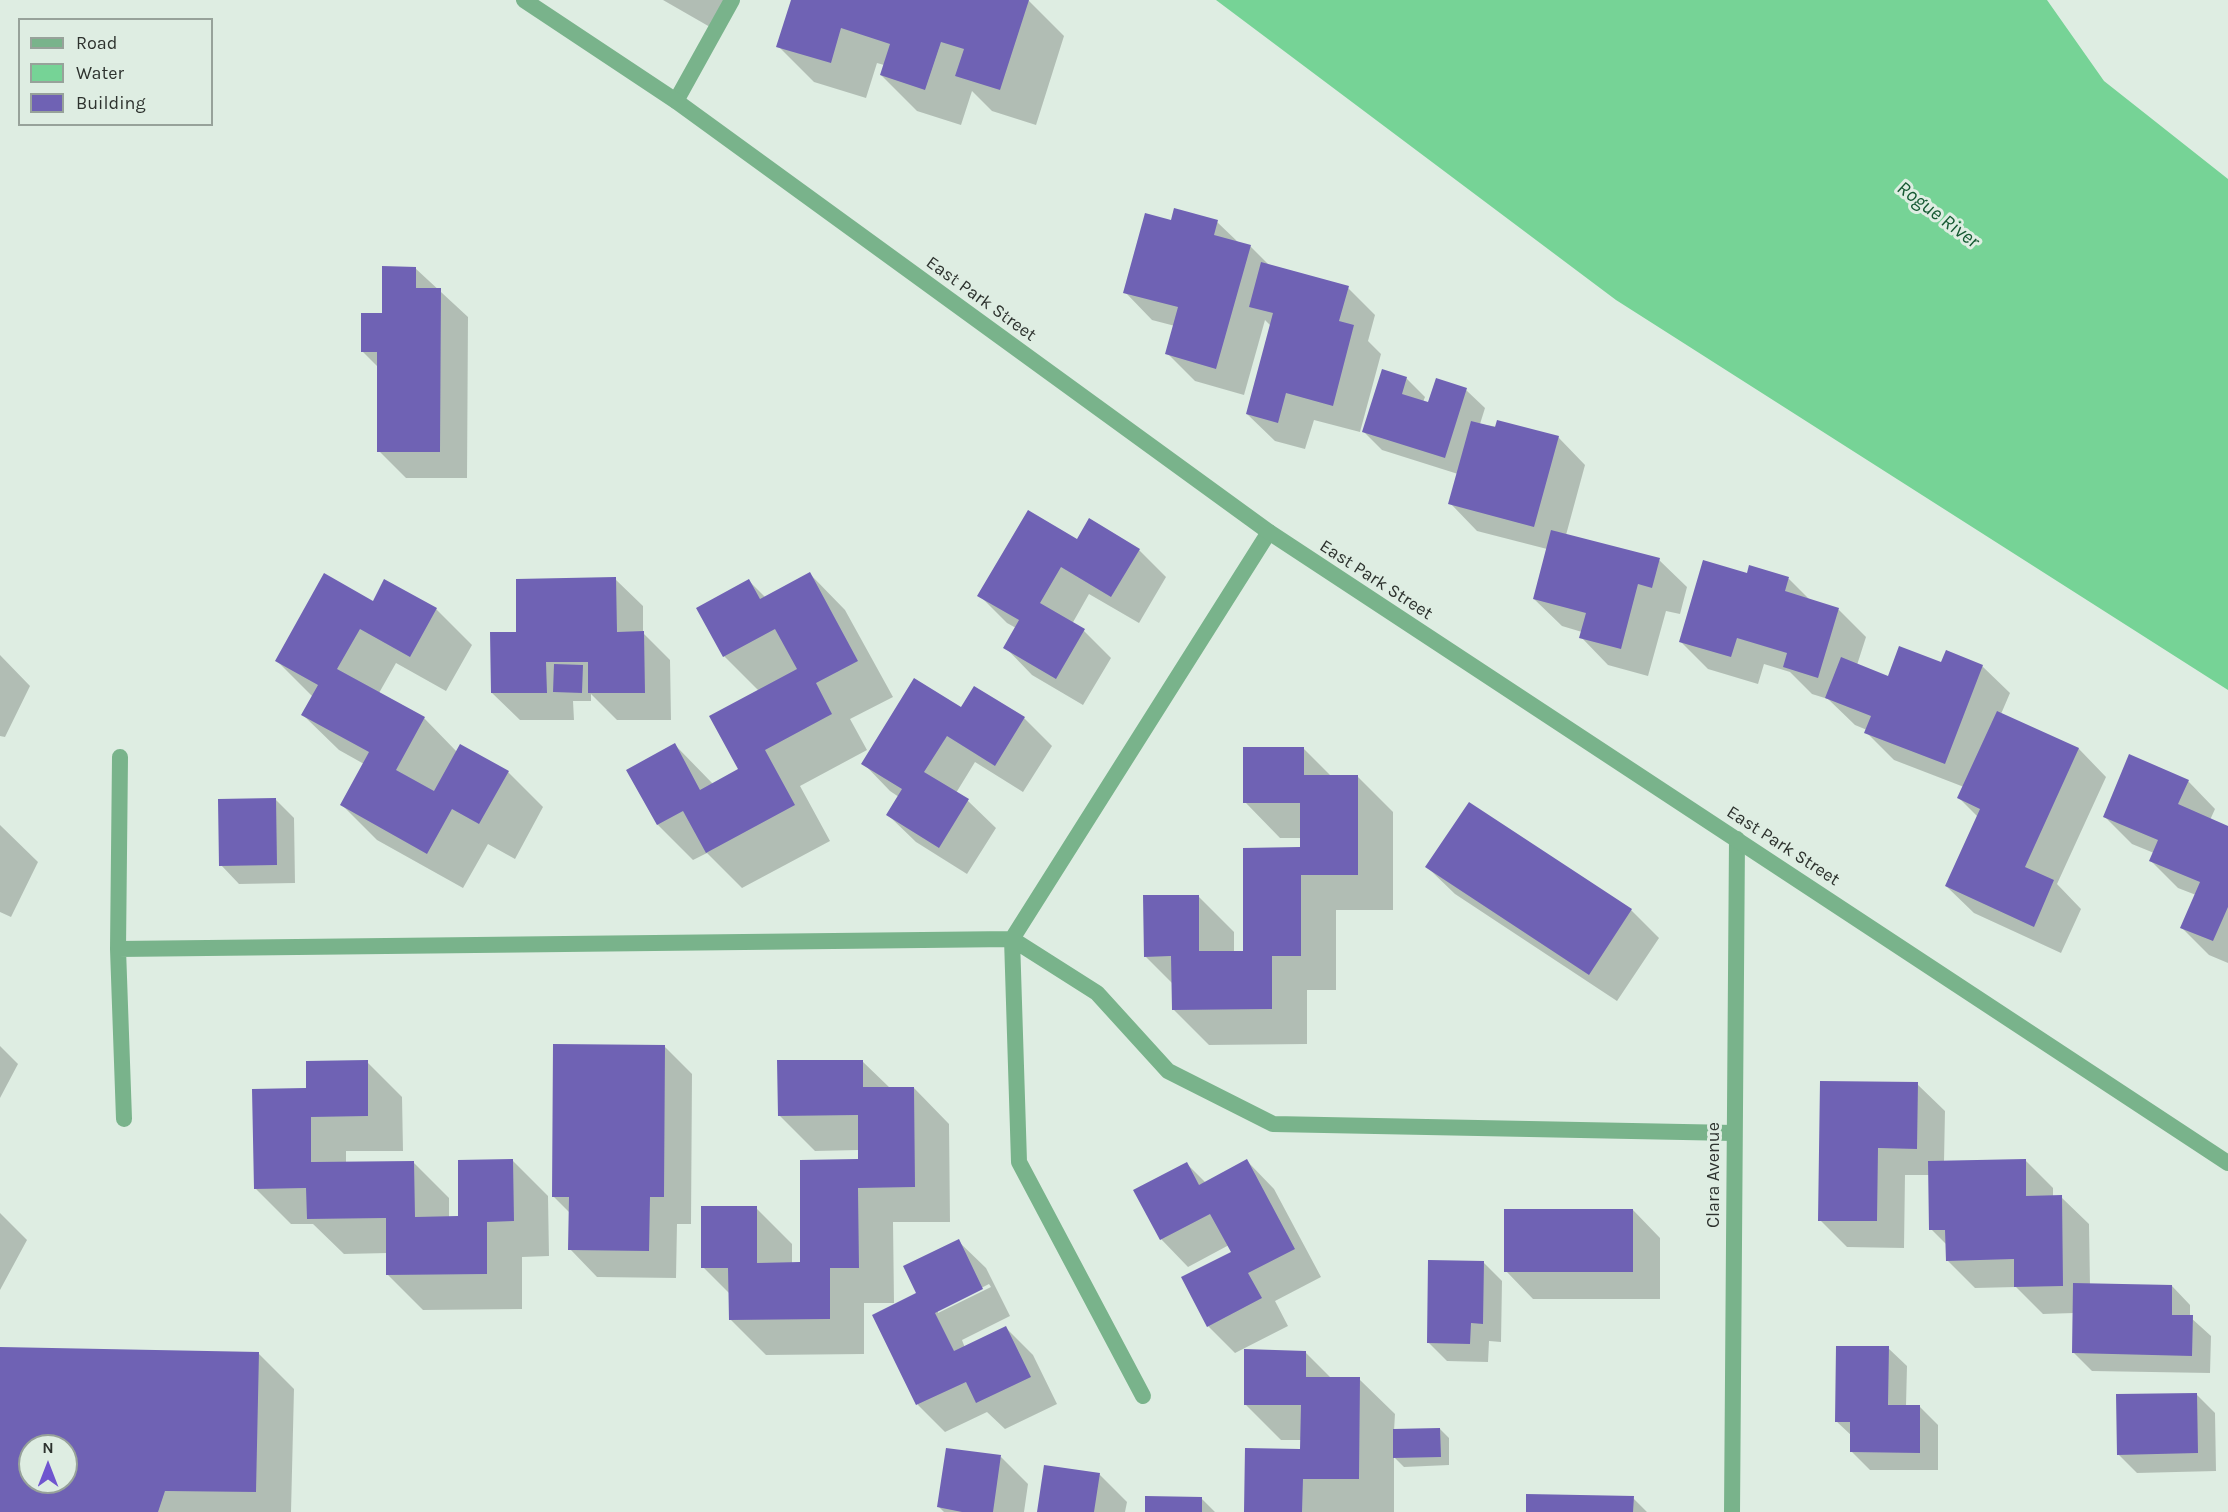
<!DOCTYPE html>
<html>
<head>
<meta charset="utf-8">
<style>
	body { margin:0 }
	#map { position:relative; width:2228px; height:1512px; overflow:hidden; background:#deede2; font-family:Karla,sans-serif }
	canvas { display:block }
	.legend { position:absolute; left:18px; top:18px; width:195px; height:108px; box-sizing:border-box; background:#deede2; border:2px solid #97a29a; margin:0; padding:8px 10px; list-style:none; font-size:18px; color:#2d322e }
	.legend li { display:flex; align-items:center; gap:12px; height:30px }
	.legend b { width:30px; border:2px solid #97a29a }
	.north { position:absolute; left:18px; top:1434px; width:60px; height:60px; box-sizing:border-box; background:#deede2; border:2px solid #97a29a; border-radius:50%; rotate:0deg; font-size:16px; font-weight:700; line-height:24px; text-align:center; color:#2d322e }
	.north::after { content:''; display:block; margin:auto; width:21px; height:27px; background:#6f55cf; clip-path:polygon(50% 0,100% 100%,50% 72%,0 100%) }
</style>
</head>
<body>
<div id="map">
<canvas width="2228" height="1512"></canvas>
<ul class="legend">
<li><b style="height:8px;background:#79b38b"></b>Road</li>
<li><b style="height:16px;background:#76d396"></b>Water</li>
<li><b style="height:16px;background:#6f62b4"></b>Building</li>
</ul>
<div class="north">N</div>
</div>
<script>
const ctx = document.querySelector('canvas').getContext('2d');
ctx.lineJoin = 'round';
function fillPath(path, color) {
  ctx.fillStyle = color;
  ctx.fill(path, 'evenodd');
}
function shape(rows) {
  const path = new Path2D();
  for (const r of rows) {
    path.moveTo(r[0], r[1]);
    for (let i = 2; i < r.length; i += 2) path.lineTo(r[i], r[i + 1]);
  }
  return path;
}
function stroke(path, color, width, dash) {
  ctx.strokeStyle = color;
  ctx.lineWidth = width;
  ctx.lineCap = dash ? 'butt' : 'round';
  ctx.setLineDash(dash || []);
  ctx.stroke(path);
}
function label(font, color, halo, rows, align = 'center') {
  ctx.font = font + ' Karla,sans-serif';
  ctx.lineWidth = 6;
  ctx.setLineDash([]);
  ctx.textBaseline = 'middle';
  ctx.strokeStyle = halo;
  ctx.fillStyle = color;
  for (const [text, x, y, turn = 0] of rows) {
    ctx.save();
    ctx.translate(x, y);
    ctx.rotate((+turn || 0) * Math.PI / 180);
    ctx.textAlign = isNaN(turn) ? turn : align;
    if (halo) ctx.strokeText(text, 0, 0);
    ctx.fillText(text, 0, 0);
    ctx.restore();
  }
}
fillPath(shape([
	[1216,0,2047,0,2104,81,2228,179,2228,690,1616,300]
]), '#76d396');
fillPath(shape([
	[663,0,726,0,710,27],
	[793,0,1028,0,1064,36,1036,125,992,111,972,91,961,125,917,111,881,75,884,65,877,63,866,98,814,82,778,46],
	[1172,222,1217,222,1239,243,1250,246,1270,266,1348,288,1375,315,1368,341,1381,354,1360,432,1314,420,1305,449,1275,441,1247,414,1271,326,1265,320,1244,395,1195,381,1167,353,1175,326,1152,320,1125,292],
	[415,268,468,317,467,478,406,478,379,451,379,368,362,351,384,315],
	[1406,378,1425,397,1423,402,1429,404,1466,390,1485,408,1480,424,1558,437,1585,465,1566,535,1659,560,1687,587,1680,614,1666,611,1648,676,1608,665,1581,637,1582,632,1562,626,1534,599,1547,549,1477,531,1450,503,1458,474,1382,450,1363,431],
	[1077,541,1139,550,1166,577,1139,623,1089,594,1072,624,1084,631,1111,658,1083,705,1032,675,1005,647,1016,628,1007,623,979,595],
	[1750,567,1789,579,1811,601,1839,610,1866,637,1857,665,1889,678,1942,664,1982,666,2010,693,2001,714,2079,749,2106,777,2057,884,2081,909,2061,953,1974,913,1946,886,1978,817,1959,798,1964,787,1894,760,1866,732,1867,730,1855,725,1828,699,1812,694,1790,672,1764,664,1758,684,1708,669,1681,642,1748,575],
	[810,574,845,610,893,697,850,719,867,750,800,786,830,841,742,888,707,853,693,860,658,825,628,771,675,745,713,784,740,769,759,691,724,656,749,581,766,598],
	[615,579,643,606,643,633,670,660,671,720,617,720,591,694,591,701,573,701,574,720,520,720,492,693,518,634],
	[385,581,436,609,472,645,446,691,396,663,379,693,424,718,457,752,508,772,543,807,515,859,488,844,463,888,377,840,342,805,364,764,339,750,303,715,313,697,277,661,373,603],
	[0,655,30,686,5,737,0,736],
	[975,688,1024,718,1052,746,1023,792,975,762,956,793,968,801,996,828,967,874,916,842,888,815,899,797,890,791,863,763,961,709],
	[1304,749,1331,776,1357,776,1393,812,1393,910,1336,910,1336,990,1307,990,1307,1044,1209,1045,1173,1009,1173,984,1145,956,1199,897,1234,932,1234,952,1244,952,1302,849,1302,838,1280,838,1245,802],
	[2188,781,2215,809,2210,820,2228,827,2228,963,2209,955,2182,928,2196,895,2178,888,2150,860,2154,853,2132,844,2105,817],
	[276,800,294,818,295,883,239,884,221,865],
	[0,825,38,862,11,917,0,912],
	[1427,867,1631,910,1659,938,1617,1001,1455,894],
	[0,1046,18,1064,0,1098],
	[664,1046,692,1074,691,1224,677,1224,676,1278,597,1277,570,1249,570,1213,553,1196],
	[862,1061,890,1088,914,1088,949,1124,950,1222,893,1222,894,1303,864,1303,864,1354,766,1355,730,1319,730,1294,703,1267,756,1208,792,1244,792,1264,802,1263,859,1161,859,1150,815,1151,779,1115],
	[367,1062,402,1097,403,1151,346,1151,346,1163,413,1162,449,1198,449,1218,460,1218,513,1161,548,1196,549,1256,522,1257,522,1309,423,1310,388,1275,388,1253,344,1254,313,1224,291,1224,255,1188,307,1090],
	[1917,1084,1945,1111,1944,1162,2025,1160,2053,1188,2053,1197,2061,1197,2089,1224,2090,1285,2172,1286,2190,1305,2190,1317,2211,1336,2210,1373,2092,1371,2074,1353,2074,1313,2043,1314,2016,1287,1975,1288,1947,1260,1947,1245,1931,1229,1930,1175,1905,1175,1904,1248,1847,1247,1820,1220],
	[1247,1161,1274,1189,1321,1277,1275,1301,1288,1326,1235,1353,1208,1326,1233,1253,1229,1245,1188,1267,1161,1239,1186,1163,1206,1183],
	[1633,1210,1660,1238,1660,1299,1533,1299,1506,1271],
	[0,1213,27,1240,0,1290],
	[958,1241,986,1268,1010,1316,962,1340,965,1348,1006,1328,1033,1355,1057,1404,1005,1429,987,1412,945,1432,918,1405,874,1315,918,1294],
	[989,1284,991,1287,938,1313,938,1310],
	[1483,1262,1502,1281,1501,1342,1489,1341,1488,1362,1447,1361,1428,1342],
	[0,1348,258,1353,294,1389,291,1512,0,1512],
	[30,1446,66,1446,66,1482,30,1482],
	[1888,1348,1907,1366,1906,1406,1919,1406,1938,1425,1938,1470,1870,1470,1851,1451,1852,1436,1836,1421],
	[1305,1352,1331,1378,1359,1379,1395,1414,1394,1431,1440,1429,1449,1438,1449,1465,1404,1467,1394,1457,1394,1512,1245,1512,1302,1451,1302,1440,1281,1440,1245,1404],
	[2196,1394,2215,1413,2216,1471,2137,1473,2118,1454],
	[1001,1457,1028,1484,1024,1512,944,1512,939,1507],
	[1099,1474,1127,1502,1125,1512,1039,1512],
	[1201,1498,1215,1512,1146,1512],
	[1633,1498,1647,1512,1527,1512]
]), '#0003');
fillPath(shape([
	[791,0,1029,0,1000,90,955,76,964,49,941,42,925,90,880,75,890,44,841,28,831,63,776,47],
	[1174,208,1218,220,1214,235,1251,245,1216,369,1165,354,1178,307,1123,293,1145,213,1171,220],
	[1261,262,1349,286,1339,321,1354,325,1333,406,1286,393,1278,423,1246,414,1273,313,1249,307],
	[382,266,416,267,416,288,441,288,440,452,377,452,377,352,361,352,361,313,382,313],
	[1382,369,1407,377,1402,394,1428,402,1436,378,1467,388,1445,458,1362,432],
	[1497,420,1559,436,1534,527,1448,504,1471,421,1495,427],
	[1028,510,1077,539,1089,518,1140,549,1111,597,1061,567,1040,603,1085,629,1056,679,1003,648,1019,620,977,596],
	[1551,530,1660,558,1652,588,1638,584,1621,649,1579,638,1586,613,1533,599],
	[1703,560,1747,573,1749,565,1789,577,1785,591,1839,608,1818,678,1783,667,1787,653,1737,638,1731,657,1679,642],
	[810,572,858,661,816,683,832,714,765,750,795,805,706,853,683,811,657,825,626,770,675,743,700,790,738,769,709,716,797,669,775,629,723,657,696,608,749,579,760,599],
	[324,573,373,601,384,579,437,608,410,657,360,629,337,669,425,717,396,770,434,791,460,744,509,771,479,824,452,809,427,854,340,805,369,752,301,715,318,685,275,661],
	[616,577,617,632,644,631,645,693,588,693,588,662,546,662,547,693,491,693,490,632,516,632,516,579],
	[1899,646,1941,662,1946,650,1983,665,1945,764,1864,733,1871,716,1825,698,1841,657,1888,676],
	[554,664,583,665,582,693,553,692],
	[914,678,961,707,974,686,1025,717,995,766,947,736,924,772,969,799,939,848,886,815,902,789,861,764],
	[1997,711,2079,748,2025,867,2054,880,2034,927,1945,886,1980,809,1957,798],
	[1243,747,1304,747,1304,775,1358,775,1358,875,1301,875,1301,956,1272,956,1272,1009,1172,1010,1171,956,1144,957,1143,895,1199,895,1199,951,1243,951,1243,848,1300,847,1300,803,1243,803],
	[2129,754,2189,780,2178,804,2228,826,2228,907,2213,941,2180,928,2200,882,2149,861,2158,840,2103,817],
	[276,798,277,865,219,866,218,799],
	[1469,802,1632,909,1589,975,1425,867],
	[553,1044,665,1045,664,1197,650,1197,649,1251,568,1250,569,1197,552,1197],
	[368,1060,368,1116,311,1117,311,1162,414,1161,415,1217,458,1216,458,1160,513,1159,514,1221,487,1222,487,1274,386,1275,386,1218,307,1219,306,1188,254,1189,252,1089,306,1088,306,1061],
	[777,1060,863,1060,863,1087,914,1087,915,1187,858,1188,859,1268,830,1268,830,1319,729,1320,728,1268,701,1268,701,1206,757,1206,757,1263,800,1262,800,1160,858,1159,858,1115,778,1116],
	[1820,1081,1918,1082,1917,1149,1878,1148,1877,1221,1818,1221],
	[1247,1159,1295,1249,1248,1273,1262,1298,1207,1327,1181,1277,1231,1252,1210,1214,1160,1240,1133,1190,1187,1162,1199,1185],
	[2026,1159,2026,1196,2062,1195,2063,1286,2014,1287,2014,1259,1946,1261,1945,1230,1929,1230,1928,1161],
	[1504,1209,1633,1209,1633,1272,1504,1272],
	[959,1239,983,1289,935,1313,954,1351,1006,1326,1031,1377,976,1403,966,1382,916,1405,872,1315,916,1293,903,1266],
	[1428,1260,1484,1261,1483,1324,1471,1323,1470,1344,1427,1343],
	[2073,1283,2172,1285,2172,1315,2193,1315,2192,1356,2072,1353],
	[1836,1346,1889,1346,1888,1405,1920,1405,1920,1453,1850,1452,1850,1422,1835,1422],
	[0,1347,259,1352,256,1492,165,1491,158,1512,0,1512],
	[30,1446,66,1446,66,1482,30,1482],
	[1244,1349,1306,1351,1306,1377,1360,1377,1359,1479,1303,1479,1302,1512,1244,1512,1245,1448,1300,1449,1301,1405,1244,1405],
	[2197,1393,2198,1453,2117,1455,2116,1394],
	[1440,1428,1441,1457,1393,1458,1393,1429],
	[946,1448,1001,1455,993,1512,962,1512,937,1507],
	[1044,1465,1100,1473,1094,1512,1037,1512],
	[1526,1494,1634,1496,1633,1512,1526,1512],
	[1145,1496,1202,1497,1202,1512,1145,1512]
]), '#6f62b4');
stroke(shape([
	[120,757,118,949,124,1119],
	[118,949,1012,939,1097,993,1168,1071,1273,1124,1734,1133],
	[1143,1396,1019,1162,1012,939,1269,532]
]), '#79b38b', 16);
stroke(shape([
	[676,101,732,0],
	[1732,1512,1737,839]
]), '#79b38b', 16);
stroke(shape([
	[524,0,676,101,1269,532,2228,1163]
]), '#79b38b', 16);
label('18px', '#2d322e', '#deede2', [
	["East Park Street",981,299,36],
	["East Park Street",1376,580,33],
	["East Park Street",1783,846,33],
	["Clara Avenue",1714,1175,-90]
]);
label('italic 20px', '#155932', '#deede2', [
	["Rogue River",1938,215,37]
]);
</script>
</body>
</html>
